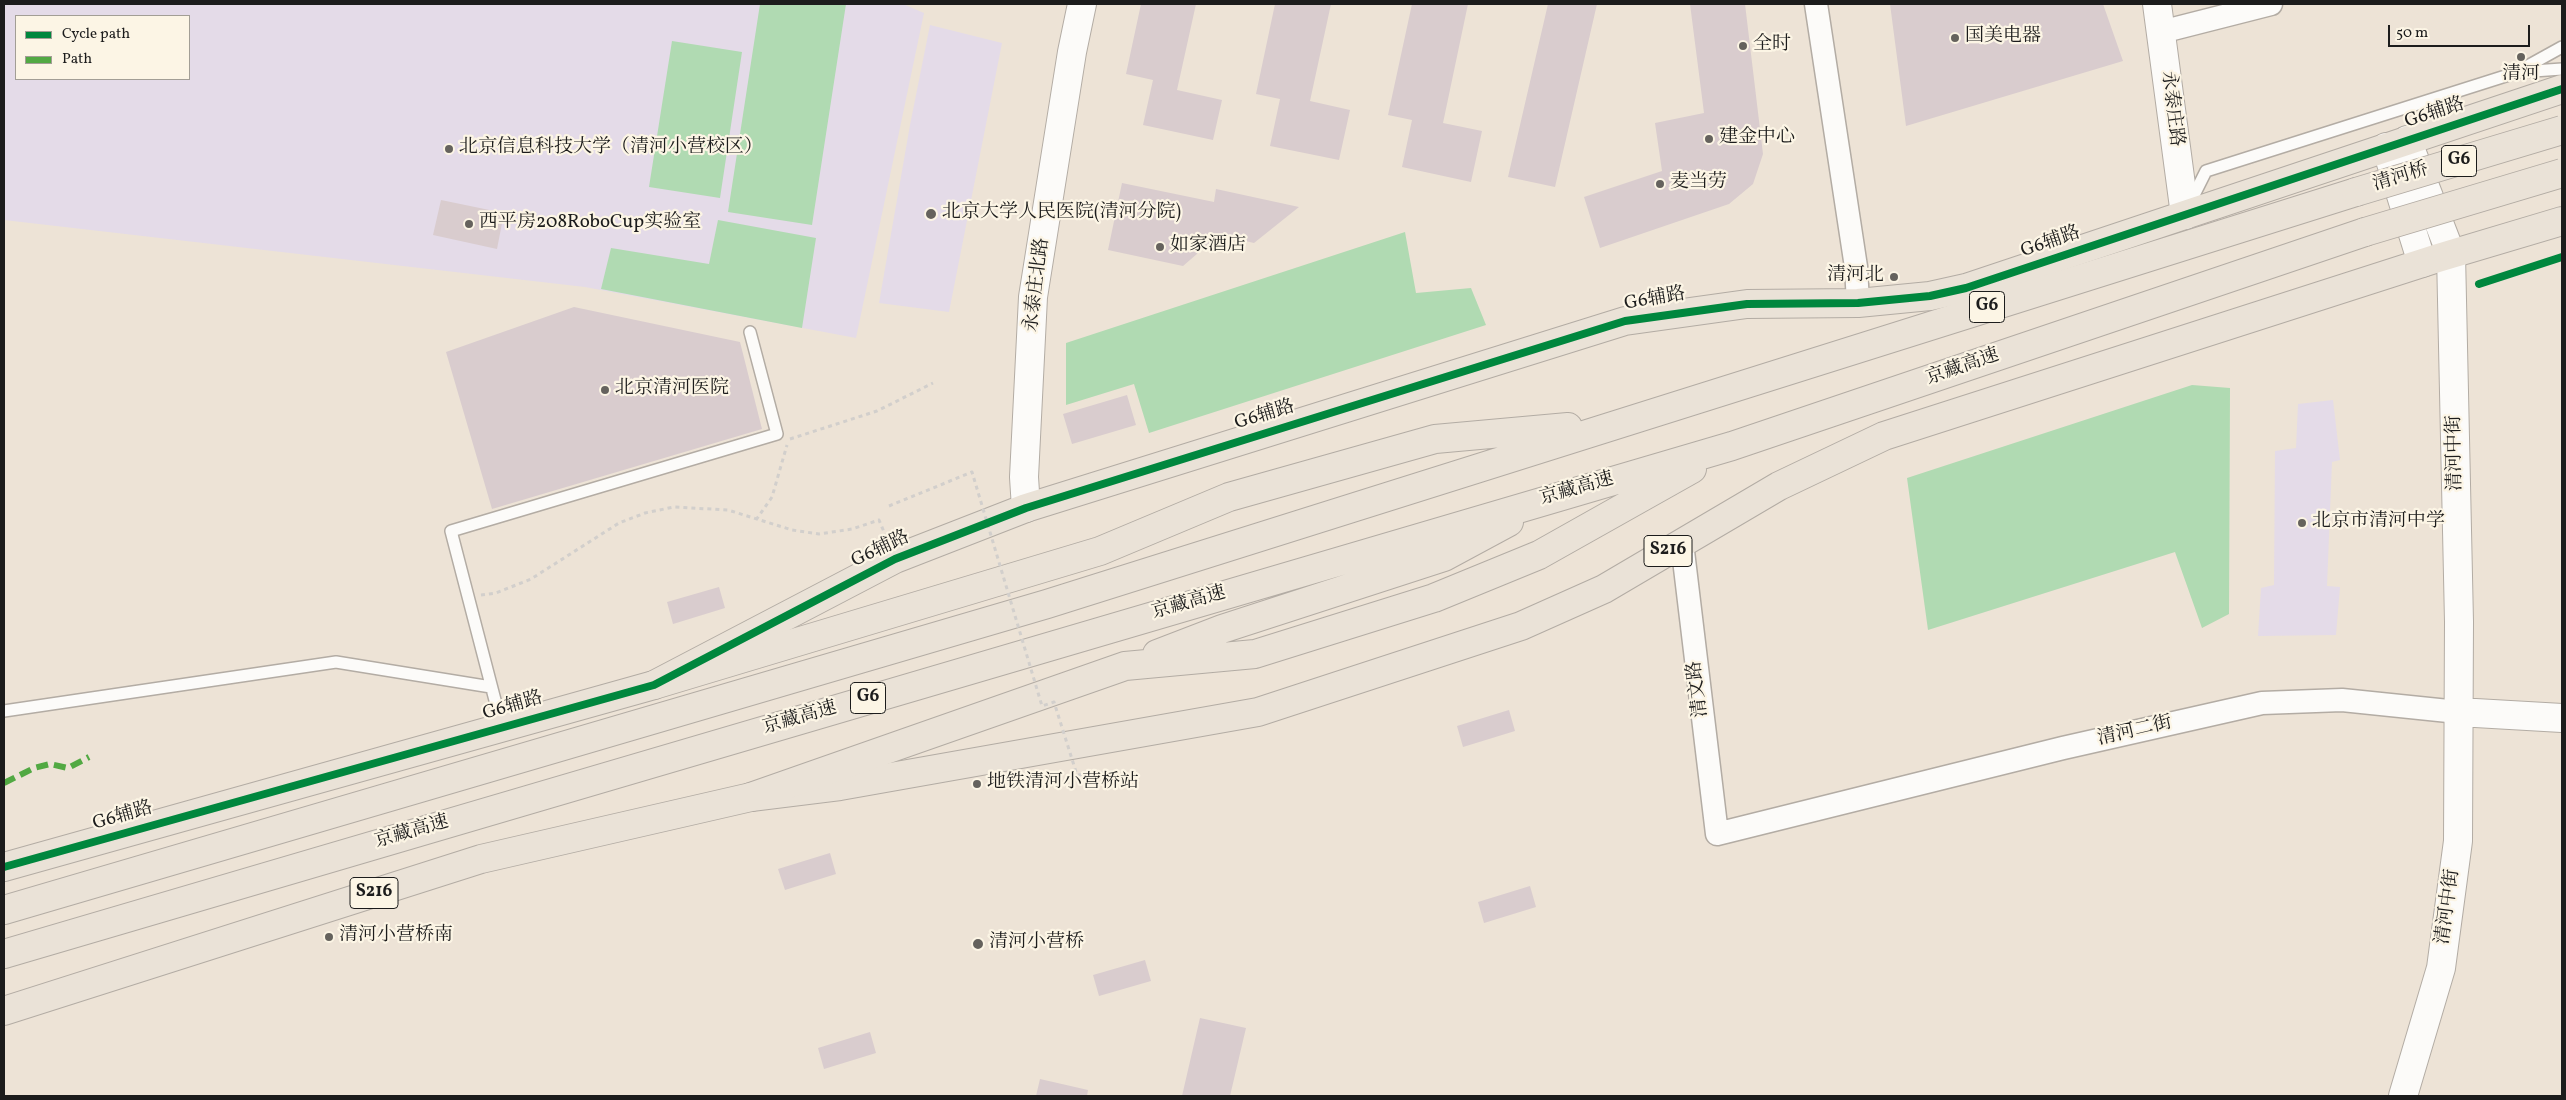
<!DOCTYPE html>
<html>
<head>
<meta charset="utf-8">
<style>
	body { margin:0 }
	#map { position:relative; width:2566px; height:1100px; overflow:hidden; background:#ede3d6; font-family:Vollkorn,serif }
	canvas { display:block }
	.frame { position:absolute; inset:0; border:5px solid #1c1c1c; pointer-events:none }
	.legend { position:absolute; left:15px; top:15px; width:175px; height:65px; box-sizing:border-box; background:#fcf5e5; border:1px solid #a29e95; margin:0; padding:6px 9px; list-style:none; font-size:15px; color:#1c1c1c }
	.legend li { display:flex; align-items:center; gap:10px; height:25px }
	.legend b { width:25px; border:1px solid #a29e95 }
	.scale { position:absolute; left:2388px; top:25px; width:142px; height:22px; box-sizing:border-box; border:2px solid #1c1c1c; border-top:0; padding-left:6px; font-size:15px; line-height:18px; white-space:nowrap; color:#1c1c1c; -webkit-text-stroke:4px #fcf5e5; paint-order:stroke }
</style>
</head>
<body>
<div id="map">
<canvas width="2566" height="1100"></canvas>
<div class="frame"></div>
<ul class="legend">
<li><b style="height:6px;background:#00873e"></b>Cycle path</li>
<li><b style="height:6px;background:#52a943"></b>Path</li>
</ul>
<div class="scale">50 m</div>
</div>
<script>
const ctx = document.querySelector('canvas').getContext('2d');
ctx.lineJoin = 'round';
function fillPath(path, color) {
  ctx.fillStyle = color;
  ctx.fill(path, 'evenodd');
}
function shape(rows) {
  const path = new Path2D();
  for (const r of rows) {
    path.moveTo(r[0], r[1]);
    for (let i = 2; i < r.length; i += 2) path.lineTo(r[i], r[i + 1]);
  }
  return path;
}
function stroke(path, color, width, dash) {
  ctx.strokeStyle = color;
  ctx.lineWidth = width;
  ctx.lineCap = dash ? 'butt' : 'round';
  ctx.setLineDash(dash || []);
  ctx.stroke(path);
}
function label(font, color, halo, rows, align = 'center') {
  ctx.font = font + ' Vollkorn,"Noto Serif SC",serif';
  ctx.lineWidth = 4.5;
  ctx.setLineDash([]);
  ctx.textBaseline = 'middle';
  ctx.strokeStyle = halo;
  ctx.fillStyle = color;
  for (const [text, x, y, turn = 0] of rows) {
    ctx.save();
    ctx.translate(x, y);
    ctx.rotate((+turn || 0) * Math.PI / 180);
    ctx.textAlign = isNaN(turn) ? turn : align;
    if (halo) ctx.strokeText(text, 0, 0);
    ctx.fillText(text, 0, 0);
    ctx.restore();
  }
}
fillPath(shape([
	[4,4,903,4,924,13,856,338,585,287,4,220],
	[16,16,189,16,189,79,16,79],
	[930,25,1002,43,949,312,879,303,910,125],
	[2333,400,2340,460,2332,462,2327,586,2340,587,2336,635,2258,636,2261,588,2274,585,2275,451,2296,448,2298,404]
]), '#e4dbe8');
fillPath(shape([
	[760,4,846,4,812,225,728,212],
	[672,41,742,52,720,198,649,187],
	[718,220,816,238,802,328,601,289,611,248,709,264],
	[1405,232,1416,293,1471,288,1486,325,1149,433,1134,384,1066,405,1066,343],
	[2192,385,2230,388,2229,614,2202,628,2175,552,1928,630,1907,478]
]), '#b0dab2');
fillPath(shape([
	[1141,4,1196,4,1177,90,1222,100,1213,140,1143,125,1153,80,1126,74],
	[1275,4,1331,4,1310,101,1350,110,1339,160,1270,146,1280,99,1256,94],
	[1412,4,1468,4,1443,123,1482,131,1471,182,1402,167,1412,120,1388,115],
	[1548,4,1597,4,1555,187,1508,177],
	[1690,4,1745,4,1763,154,1753,184,1729,204,1600,248,1584,197,1662,171,1655,123,1704,113],
	[1890,4,2103,4,2123,61,1906,126],
	[1122,183,1214,202,1216,189,1299,207,1254,243,1219,235,1183,266,1108,250],
	[441,200,504,213,497,249,433,235],
	[574,307,740,342,762,429,492,509,446,352],
	[1127,395,1136,425,1072,444,1063,414],
	[719,587,725,608,673,624,667,602],
	[1509,710,1515,731,1463,747,1457,726],
	[830,853,836,874,785,890,778,869],
	[1530,886,1536,907,1484,923,1478,902],
	[1145,960,1151,981,1099,996,1093,975],
	[1200,1018,1246,1028,1230,1096,1182,1096],
	[870,1032,876,1053,824,1069,818,1048],
	[1040,1079,1088,1090,1087,1096,1036,1096]
]), '#d9ccce');
const service = shape([
	[2519,72,2562,69],
	[2189,205,2206,171,2515,73,2562,47],
	[4,711,336,662,491,687],
	[502,727,451,531,777,434,750,332]
]);
const minor = shape([
	[1816,4,1856,267,1858,303],
	[2161,32,2271,4],
	[1682,543,1717,834,2063,748,2262,703,2342,700,2458,712]
]);
const tertiary = shape([
	[2157,4,2185,215],
	[2386,147,2422,263],
	[1026,508,1024,477,1033,297,1072,52,1082,4],
	[2458,712,2562,718],
	[2403,1096,2441,968,2458,841,2459,622,2451,254,2407,140]
]);
const primary = shape([
	[4,867,654,685,895,559,1026,508,1625,321,1747,304,1858,303,1930,296,1966,288,2562,89],
	[4,1011,481,859,751,797,840,786,1258,712,1521,626,1604,589,1779,486,1884,436,2438,258,2562,221]
]);
const motorway = shape([
	[1157,654,1222,629,1444,557,1509,522],
	[654,685,1100,551,1229,497,1435,439,1568,427],
	[751,797,1125,666,1255,654,1434,598,1539,555,1692,469],
	[4,910,1047,604,2356,192],
	[4,954,1732,446,2365,232]
]);
stroke(service, '#b3aca4', 14);
stroke(minor, '#b3aca4', 25);
stroke(tertiary, '#b3aca4', 30);
stroke(primary, '#b3aca4', 30);
stroke(motorway, '#b3aca4', 30);
stroke(shape([
	[790,439,877,411,933,383],
	[756,520,772,497,787,445],
	[481,595,496,593,531,579,619,523,645,513,674,507,728,510,792,530,819,534,852,529,879,520,887,539]
]), '#d2cfcc', 3, [4, 4]);
stroke(service, '#fcfbf9', 11);
stroke(minor, '#fcfbf9', 22);
stroke(tertiary, '#fcfbf9', 28);
stroke(primary, '#eae2d7', 28);
stroke(motorway, '#eae2d7', 28);
const motorwayBridge = shape([
	[2356,192,2562,130],
	[2365,232,2562,173]
]);
stroke(motorwayBridge, '#b3aca4', 30, []);
stroke(shape([
	[889,506,972,472,1042,706,1054,702,1077,775,1119,771]
]), '#d2cfcc', 3, [4, 4]);
stroke(motorwayBridge, '#eae2d7', 28);
stroke(shape([
	[4,783,34,768,50,764,68,768,89,757]
]), '#52a943', 6, [12, 6]);
stroke(shape([
	[2479,284,2562,257],
	[4,867,654,685,895,559,1026,508,1625,321,1747,304,1858,303,1930,296,1966,288,2562,89]
]), '#00873e', 8);
for (const [x, y, r, color] of [
	[1955,38,5,"#65625d"],
	[1743,46,5,"#65625d"],
	[2521,57,5,"#65625d"],
	[1709,139,5,"#65625d"],
	[449,149,5,"#65625d"],
	[1660,184,5,"#65625d"],
	[931,214,6,"#65625d"],
	[469,224,5,"#65625d"],
	[1160,247,5,"#65625d"],
	[1894,277,5,"#65625d"],
	[605,390,5,"#65625d"],
	[2302,523,5,"#65625d"],
	[977,784,5,"#65625d"],
	[329,937,5,"#65625d"],
	[978,944,6,"#65625d"]
]) {
  const dot = new Path2D();
  dot.arc(x, y, r, 0, 2 * Math.PI);
  ctx.fillStyle = color;
  ctx.fill(dot);
  stroke(dot, '#fcf5e5', 2);
}
for (const [x, y, w] of [
	[2459,161,35],
	[1987,307,35],
	[1668,551,48],
	[868,698,35],
	[374,893,48]
]) {
  const box = new Path2D();
  box.roundRect(x - w / 2, y - 15.5, w, 31, 4);
  ctx.fillStyle = '#fcf5e5';
  ctx.fill(box);
  stroke(box, '#1c1c1c', 1);
}
label('bold 18px', '#1c1c1c', null, [
	["G6",2459,161],
	["G6",1987,307],
	["S216",1668,551],
	["G6",868,698],
	["S216",374,893]
]);
label('19px', '#1c1c1c', '#fcf5e5', [
	["国美电器",1965,38],
	["全时",1753,46],
	["清河",2521,76,"center"],
	["建金中心",1719,139],
	["北京信息科技大学（清河小营校区）",459,149],
	["麦当劳",1670,184],
	["北京大学人民医院(清河分院)",942,214],
	["西平房208RoboCup实验室",479,224],
	["如家酒店",1170,247],
	["清河北",1884,277,"right"],
	["北京清河医院",615,390],
	["北京市清河中学",2312,523],
	["地铁清河小营桥站",987,784],
	["清河小营桥南",339,937],
	["清河小营桥",989,944]
], 'left');
label('19px', '#1c1c1c', '#fcf5e5', [
	["永泰庄路",2171,109,83],
	["G6辅路",2435,114,-18],
	["清河桥",2401,178,-17],
	["G6辅路",2051,243,-19],
	["永泰庄北路",1038,285,-83],
	["G6辅路",1655,300,-10],
	["京藏高速",1963,368,-19],
	["G6辅路",1265,416,-17],
	["清河中街",2456,453,-91],
	["京藏高速",1577,490,-16],
	["G6辅路",881,550,-25],
	["京藏高速",1189,604,-16],
	["清文路",1699,689,-97],
	["G6辅路",513,707,-16],
	["京藏高速",800,719,-16],
	["清河二街",2135,732,-13],
	["G6辅路",123,817,-16],
	["京藏高速",412,833,-16],
	["清河中街",2449,907,-82]
]);
</script>
</body>
</html>
